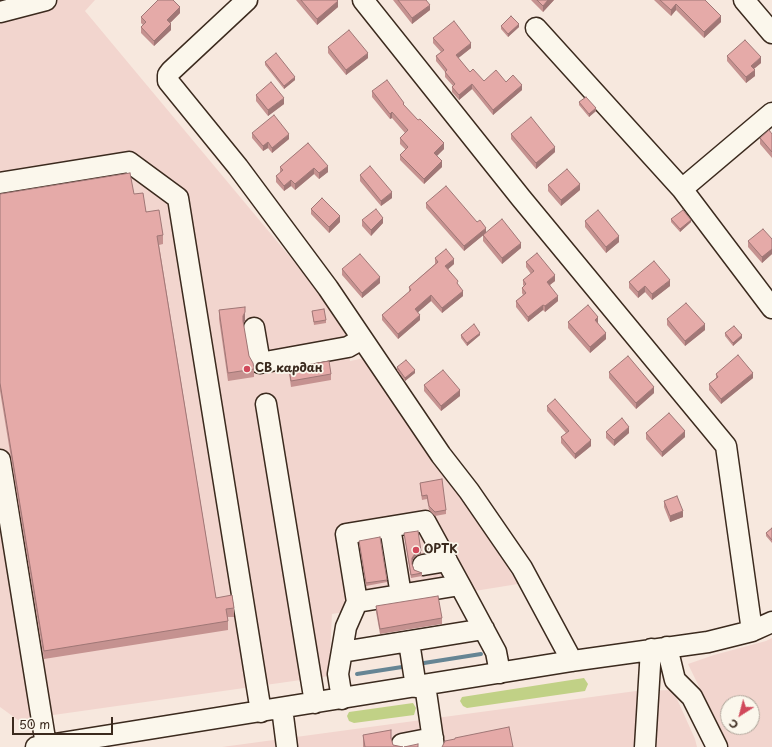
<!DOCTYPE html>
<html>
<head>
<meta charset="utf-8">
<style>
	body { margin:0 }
	#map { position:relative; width:772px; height:747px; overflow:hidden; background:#f7e8de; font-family:"Playpen Sans",sans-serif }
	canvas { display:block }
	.north { position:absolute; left:720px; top:695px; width:40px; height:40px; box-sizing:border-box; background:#fbf7ec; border:1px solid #aea59a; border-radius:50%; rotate:216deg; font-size:11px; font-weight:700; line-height:16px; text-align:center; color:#3b2a1e }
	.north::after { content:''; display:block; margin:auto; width:14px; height:18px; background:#d1495b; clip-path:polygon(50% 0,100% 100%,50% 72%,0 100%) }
	.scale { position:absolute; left:12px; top:717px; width:101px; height:18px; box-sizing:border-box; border:2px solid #3b2a1e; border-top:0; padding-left:5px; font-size:12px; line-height:14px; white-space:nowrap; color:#3b2a1e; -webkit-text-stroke:3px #fbf7ec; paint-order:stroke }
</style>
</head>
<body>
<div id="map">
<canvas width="772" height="747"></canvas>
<div class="north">С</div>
<div class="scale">50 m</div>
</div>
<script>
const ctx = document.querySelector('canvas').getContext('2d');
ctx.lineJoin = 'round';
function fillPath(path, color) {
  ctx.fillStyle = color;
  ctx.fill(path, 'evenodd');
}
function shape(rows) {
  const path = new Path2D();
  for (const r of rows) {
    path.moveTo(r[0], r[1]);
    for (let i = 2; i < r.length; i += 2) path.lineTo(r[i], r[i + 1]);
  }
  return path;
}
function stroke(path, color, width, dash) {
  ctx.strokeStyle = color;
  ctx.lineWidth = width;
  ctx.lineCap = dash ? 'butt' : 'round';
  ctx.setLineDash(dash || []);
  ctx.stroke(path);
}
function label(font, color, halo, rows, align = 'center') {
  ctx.font = font + ' "Playpen Sans",sans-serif';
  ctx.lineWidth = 3.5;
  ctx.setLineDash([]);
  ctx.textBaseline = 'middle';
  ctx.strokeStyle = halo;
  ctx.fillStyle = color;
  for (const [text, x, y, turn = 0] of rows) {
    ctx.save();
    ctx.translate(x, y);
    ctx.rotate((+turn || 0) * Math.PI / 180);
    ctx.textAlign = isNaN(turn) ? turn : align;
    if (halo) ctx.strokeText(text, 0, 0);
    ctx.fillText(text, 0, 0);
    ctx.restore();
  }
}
fillPath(shape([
	[0,0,95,0,85,11,326,300,344,326,350,361,365,358,462,496,518,584,332,614,329,676,18,720,0,707],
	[772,638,772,747,726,747,707,703,688,664,714,655,766,641],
	[728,703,752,703,752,727,728,727],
	[673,690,695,739,697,747,222,747,636,691]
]), '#f2d5ce');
fillPath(shape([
	[584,678,588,684,585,691,467,708,463,706,460,701,462,697],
	[413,703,416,708,414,715,354,723,349,721,347,716,349,712]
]), '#c1d186');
stroke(shape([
	[424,663,481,654],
	[357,674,402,667]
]), '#668594', 4);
const minor = shape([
	[247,0,171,71,168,75,168,81,238,167,328,288,441,455,469,491,522,568,572,661],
	[363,0,521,198,726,446,752,631],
	[744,0,772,33],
	[0,12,46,0],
	[536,28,682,189,772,308],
	[0,183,129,162,178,198,261,712],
	[682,189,772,113],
	[254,328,260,363,348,347,362,339],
	[266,404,315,703],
	[0,460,46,745],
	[390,527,401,595],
	[423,565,447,561],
	[357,602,346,534,425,521,460,585],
	[409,642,416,687],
	[667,647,675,680,692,697,717,747],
	[342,652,484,629],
	[425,685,434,747],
	[342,699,338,674,346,627,357,602,460,585,496,652,500,673],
	[282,708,287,747],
	[402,744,433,738],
	[36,747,572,661,708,642,752,631,772,622],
	[645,747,651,649]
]);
stroke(minor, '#3b2a1e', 23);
stroke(minor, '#fbf7ec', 20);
fillPath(shape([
	[296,0,337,0,338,7,317,25],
	[393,0,426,0,430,10,412,24],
	[531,0,554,0,543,12],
	[654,0,705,0,721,22,704,38,676,10,671,16],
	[180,13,170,23,171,30,154,46,141,33,141,27,143,25,141,23,141,17],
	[501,26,519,27,508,37,501,29],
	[433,38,471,48,458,58,470,72,484,81,506,82,522,90,493,115,472,89,459,100,452,92,452,87,453,86,445,77,445,72,436,61,436,56,441,52,433,43],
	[328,47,368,58,346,75,328,53],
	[727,56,761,63,754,69,755,76,746,83,727,61],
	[265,62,295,80,284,89,265,65],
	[372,91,404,105,444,149,436,156,442,167,424,184,400,160,400,155,406,150,400,144,400,138,405,133,392,118,390,119,372,97],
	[256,95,284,104,268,116,256,101],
	[579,102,596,111,589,117,579,105],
	[252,133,289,139,272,153,268,148,263,151,252,138],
	[511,134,555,152,536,169,511,139],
	[772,134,772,158,760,144,760,138],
	[308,143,328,172,319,179,314,174,295,190,291,186,284,191,276,182,276,176,280,173,280,167],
	[360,175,392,198,381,206,360,181],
	[548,185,580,190,561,206,548,191],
	[0,194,134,194,163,235,163,244,159,245,216,598,234,608,234,617,228,617,228,630,44,659,0,391],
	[426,203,477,222,486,232,521,248,502,264,483,241,483,235,464,251,426,208],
	[311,209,340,222,329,233,311,214],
	[671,219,691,222,680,232,671,222],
	[362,220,383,223,371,236,362,226],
	[585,221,619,242,606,253,585,227],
	[772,239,772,254,762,263,748,247,748,241],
	[435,258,454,264,448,269,458,285,463,296,442,313,431,301,418,312,420,320,398,339,382,320,382,315,409,292,409,287,435,264],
	[526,262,555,281,550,285,558,301,545,312,543,310,528,322,516,307,516,301,523,295,522,293,522,288,524,286,523,285,523,280,531,274,526,267],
	[342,269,380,283,362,298,342,275],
	[629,282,670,286,652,300,645,292,638,298,629,288],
	[219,310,245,321,243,324,249,356,254,369,254,377,228,381,219,319],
	[312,311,326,320,326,323,314,325],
	[667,319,705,330,685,346,667,325],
	[568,322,598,323,606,339,590,353,568,328],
	[725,333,742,338,733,346,725,336],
	[461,335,480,335,467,346,461,338],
	[397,367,415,373,405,381,397,370],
	[289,368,331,374,331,380,291,387,289,373],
	[609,372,654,393,636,409,609,378],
	[716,374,753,378,721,404,709,390,709,384,716,378],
	[424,385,460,396,441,411,424,391],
	[547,406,591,446,575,459,561,443,561,437,566,433,547,411],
	[606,432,629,433,614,446,606,438],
	[646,433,685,437,662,457,646,439],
	[420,483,446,510,446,514,435,516,429,510,427,499,422,500,420,487],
	[664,501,683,517,670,522,664,507],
	[772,528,772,543,766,536,766,533],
	[404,533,421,554,415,556,412,561,412,564,414,570,422,573,422,576,411,578],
	[359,541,387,580,387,582,366,586],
	[376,606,442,618,442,624,380,634,376,612],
	[363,735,391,738,393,745,403,747,363,747]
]), '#c59290');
fillPath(shape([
	[548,0,554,0,543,12,543,6],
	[338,1,338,7,317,25,317,19],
	[676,4,676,10,671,16,671,10],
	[430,5,430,10,412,24,412,18],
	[180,7,180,13,167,26,167,20],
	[721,16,721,22,704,38,704,32],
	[171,24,171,30,154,46,154,41],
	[519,24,519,27,508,37,508,34],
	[471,43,471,48,456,60,456,55],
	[368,53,368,58,346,75,346,70],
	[761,57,761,63,751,71,751,66],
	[755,70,755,76,746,83,746,77],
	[295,77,295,80,284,89,284,86],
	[472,84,472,89,459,100,459,95],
	[522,85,522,90,493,115,493,110],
	[284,98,284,104,268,116,268,110],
	[596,108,596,111,589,117,589,114],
	[392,112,392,118,390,119,390,114],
	[289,134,289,139,272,153,272,148],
	[268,142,268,148,263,151,263,146],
	[444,143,444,149,434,159,434,153],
	[555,147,555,152,536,169,536,163],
	[442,161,442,167,424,184,424,179],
	[328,166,328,172,319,179,319,173],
	[314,168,314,174,295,190,295,184],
	[291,180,291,186,284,191,284,186],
	[580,184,580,190,561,206,561,200],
	[392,192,392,198,381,206,381,201],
	[340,216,340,222,329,233,329,227],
	[383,218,383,223,371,236,371,230],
	[691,220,691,222,680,232,680,229],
	[486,228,486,233,464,251,464,246],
	[619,236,619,242,606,253,606,247],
	[521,243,521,248,502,264,502,258],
	[772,249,772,254,762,263,762,257],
	[454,259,454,264,445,272,445,266],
	[555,275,555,281,547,287,547,282],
	[380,277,380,283,362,298,362,293],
	[670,280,670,286,652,300,652,294],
	[645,286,645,292,638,298,638,292],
	[463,291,463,296,442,313,442,308],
	[431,295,431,301,415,315,415,309],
	[558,296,558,301,545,312,545,306],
	[543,305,543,310,528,322,528,317],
	[245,312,245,321,243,324,243,330,243,316],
	[420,315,420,320,398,339,398,334],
	[598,317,598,323,595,325,595,320],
	[705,324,705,330,685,346,685,341],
	[480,333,480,335,467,346,467,343],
	[606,333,606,339,590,353,590,347],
	[742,335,742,338,733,346,733,343],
	[415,370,415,373,405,381,405,378],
	[753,373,753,378,721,404,721,399],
	[654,387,654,393,636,409,636,403],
	[460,390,460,396,441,411,441,406],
	[629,427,629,433,614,446,614,440],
	[685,431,685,437,662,457,662,452],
	[591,440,591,446,575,459,575,454],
	[683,511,683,517,670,522,670,516],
	[421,551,421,554,415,556,412,561,412,566,412,558,415,554]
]), '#a07776');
const building = shape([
	[158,0,173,0,180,7,167,20,171,24,154,41,141,27,146,22,141,17,158,0],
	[301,0,337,0,338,1,317,19,301,0],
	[398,0,426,0,430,5,412,18,398,0],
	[537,0,548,0,543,6,537,0],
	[660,0,705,0,721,16,704,32,676,4,671,10,660,0],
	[511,16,519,24,508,34,501,26,511,16],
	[454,21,471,43,456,55,470,72,473,69,484,81,496,70,506,82,513,75,522,85,493,110,472,84,459,95,452,87,455,84,445,72,447,70,436,56,444,50,433,38,454,21],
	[349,30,368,53,346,70,328,47,349,30],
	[745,40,761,57,751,66,755,70,746,77,727,56,745,40],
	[276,53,295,77,284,86,265,62,276,53],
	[387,80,404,103,403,104,418,120,420,119,444,143,434,153,442,161,424,179,400,155,408,147,400,138,408,130,392,112,390,114,372,91,387,80],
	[271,82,284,98,268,110,256,95,271,82],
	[586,97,596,108,589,114,579,102,586,97],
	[274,115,289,134,272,148,268,142,263,146,252,133,274,115],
	[531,117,555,147,536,163,511,134,531,117],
	[769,130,772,134,772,152,760,138,769,130],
	[308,143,328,166,319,173,314,168,295,184,291,180,284,186,276,176,283,170,280,167,308,143],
	[370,166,392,192,381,201,360,175,370,166],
	[567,169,580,184,561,200,548,185,567,169],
	[130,173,134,194,143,193,146,212,159,210,163,235,157,236,216,598,232,595,234,608,226,609,228,621,44,651,0,383,0,194,130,173],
	[446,186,477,222,480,220,486,228,464,246,426,203,446,186],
	[322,198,340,216,329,227,311,209,322,198],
	[376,209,383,218,371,230,362,220,376,209],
	[598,210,619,236,606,247,585,221,598,210],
	[683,210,691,220,680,229,671,219,683,210],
	[502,219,521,243,502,258,483,235,502,219],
	[763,229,772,239,772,249,762,257,748,241,763,229],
	[446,249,454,259,445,266,458,281,457,283,463,291,442,308,431,295,415,309,420,315,398,334,382,315,411,290,409,287,438,262,435,258,446,249],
	[537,253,555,275,547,282,558,296,545,306,543,305,528,317,516,301,526,293,522,288,526,284,523,280,534,271,526,262,537,253],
	[360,254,380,277,362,293,342,269,360,254],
	[654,261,670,280,652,294,645,286,638,292,629,282,654,261],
	[686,303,705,324,685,341,667,319,686,303],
	[588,305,598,317,595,320,606,333,590,347,568,322,588,305],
	[245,307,245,312,243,316,243,321,249,356,253,363,254,369,228,373,219,310,245,307],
	[324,309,326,320,314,322,312,311,324,309],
	[474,324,480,333,467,343,461,335,474,324],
	[734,326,742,335,733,343,725,333,734,326],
	[738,355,753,373,721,399,709,384,718,377,716,374,738,355],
	[628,356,654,387,636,403,609,372,628,356],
	[406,360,415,370,405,378,397,367,406,360],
	[329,361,331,374,291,381,289,368,329,361],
	[443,370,460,390,441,406,424,385,443,370],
	[555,399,591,440,575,454,561,437,569,431,547,406,555,399],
	[669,413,685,431,662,452,646,433,669,413],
	[622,418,629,427,614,440,606,432,622,418],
	[442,479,446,510,435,512,429,506,427,495,422,496,420,483,442,479],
	[677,496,683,511,670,516,664,501,677,496],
	[772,528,772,540,766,533,772,528],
	[418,531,421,551,415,554,412,558,412,564,414,570,422,573,411,575,404,533,418,531],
	[380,537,387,580,366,583,359,541,380,537],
	[438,596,442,618,380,629,376,606,438,596],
	[509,727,513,747,442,747,445,741,455,739,455,738,509,727],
	[391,730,391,738,393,745,403,747,365,747,363,735,391,730],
	[418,744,418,747,404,747,418,744]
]);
fillPath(building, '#e5aaa8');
stroke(building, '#a07776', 1);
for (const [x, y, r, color] of [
	[247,369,4,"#d1495b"],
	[416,550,4,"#d1495b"]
]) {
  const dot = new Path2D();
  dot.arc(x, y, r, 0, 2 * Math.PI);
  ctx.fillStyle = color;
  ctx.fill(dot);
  stroke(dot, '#fbf7ec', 1.5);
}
label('bold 12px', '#3b2a1e', '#fbf7ec', [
	["СВ кардан",255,369],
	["ОРТК",424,550]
], 'left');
</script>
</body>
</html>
